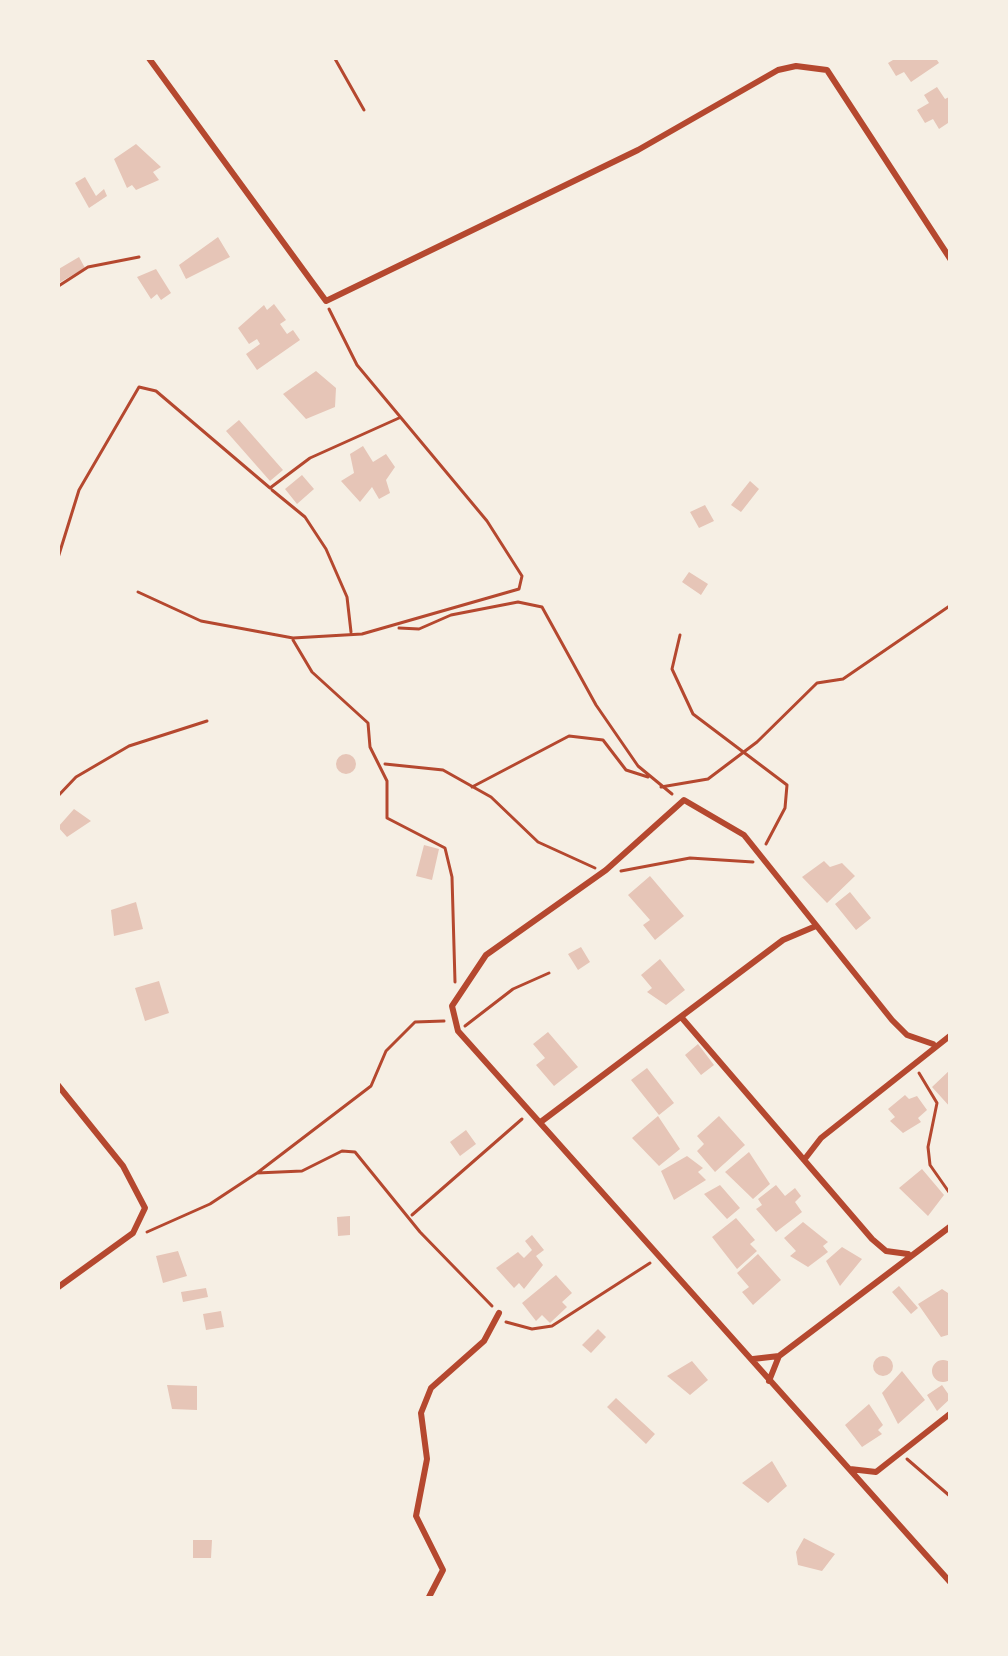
<!DOCTYPE html>
<html>
<head>
<meta charset="utf-8">
<style>
	body { margin:0 }
	#map { position:relative; width:1008px; height:1656px; overflow:hidden; background:#f6efe4; font-family:Barlow,sans-serif }
	canvas { display:block }
	.frame { position:absolute; inset:0; border:60px solid #f6efe4; pointer-events:none }
</style>
</head>
<body>
<div id="map">
<canvas width="1008" height="1656"></canvas>
<div class="frame"></div>
</div>
<script>
const ctx = document.querySelector('canvas').getContext('2d');
ctx.lineJoin = 'round';
function fillPath(path, color) {
  ctx.fillStyle = color;
  ctx.fill(path, 'evenodd');
}
function shape(rows) {
  const path = new Path2D();
  for (const r of rows) {
    if (r.length === 3) {
      path.moveTo(r[0] + r[2], r[1]);
      path.arc(r[0], r[1], r[2], 0, 2 * Math.PI);
      continue;
    }
    path.moveTo(r[0], r[1]);
    for (let i = 2; i < r.length; i += 2) path.lineTo(r[i], r[i + 1]);
  }
  return path;
}
function stroke(path, color, width, dash) {
  ctx.strokeStyle = color;
  ctx.lineWidth = width;
  ctx.lineCap = dash ? 'butt' : 'round';
  ctx.setLineDash(dash || []);
  ctx.stroke(path);
}
fillPath(shape([
	[898,57,935,57,939,63,911,82,904,72,896,76,888,63],
	[937,87,945,99,951,96,951,121,939,129,933,119,925,123,917,110,929,103,924,95],
	[136,144,161,167,153,172,159,180,136,190,132,185,127,188,114,159],
	[85,177,96,196,104,189,107,196,89,208,75,183],
	[218,237,230,257,186,279,179,265],
	[79,257,85,268,57,284,57,270],
	[156,269,171,293,161,300,157,294,151,299,137,277],
	[274,304,286,320,280,324,287,334,293,330,300,340,257,370,246,354,260,344,257,339,249,344,238,328,264,305,267,310],
	[316,371,336,388,335,407,306,419,283,394],
	[239,420,283,470,270,481,226,431],
	[363,446,373,462,386,454,395,467,386,480,390,493,379,499,372,487,360,502,341,481,354,473,350,454],
	[302,475,314,489,297,504,285,489],
	[750,481,759,489,741,512,731,505],
	[705,505,714,521,699,528,690,512],
	[689,572,708,584,701,595,682,582],
	[346,764,10],
	[74,809,91,821,67,837,58,827],
	[424,845,439,849,432,880,416,876],
	[824,861,830,867,842,863,855,876,827,903,802,877],
	[650,876,684,916,655,940,643,925,650,920,628,895],
	[850,892,871,918,856,930,835,904],
	[136,902,143,929,114,936,111,910],
	[581,947,590,962,578,970,568,954],
	[660,959,685,990,666,1005,647,992,652,988,641,975],
	[159,981,169,1013,145,1021,135,988],
	[548,1032,578,1067,554,1086,536,1065,545,1058,533,1044],
	[698,1044,714,1065,701,1075,685,1055],
	[647,1068,674,1103,659,1115,631,1080],
	[951,1069,951,1108,932,1087],
	[905,1095,909,1099,917,1096,927,1110,918,1118,921,1122,903,1133,890,1121,895,1117,888,1109],
	[658,1116,680,1149,659,1166,632,1138],
	[719,1116,745,1145,715,1172,697,1151,704,1144,697,1136],
	[466,1130,476,1144,460,1156,450,1142],
	[749,1152,770,1184,753,1199,725,1172],
	[687,1156,703,1168,698,1172,706,1180,674,1200,661,1171],
	[922,1169,944,1195,928,1216,899,1188],
	[720,1185,740,1208,727,1219,704,1194],
	[776,1185,785,1196,795,1188,801,1196,795,1202,802,1212,776,1232,756,1209,762,1205,758,1199],
	[350,1216,350,1235,338,1236,337,1217],
	[736,1218,755,1240,750,1244,757,1251,737,1269,712,1237],
	[803,1222,828,1242,823,1246,828,1252,808,1267,790,1256,796,1251,784,1238],
	[532,1235,544,1250,536,1256,543,1265,524,1289,519,1283,514,1288,496,1268,518,1252,524,1258,532,1250,525,1241],
	[842,1247,862,1259,840,1286,826,1261],
	[178,1251,187,1276,163,1283,156,1256],
	[758,1254,781,1280,753,1305,742,1292,749,1287,737,1273],
	[556,1275,572,1293,562,1302,567,1307,550,1323,542,1315,536,1321,522,1303],
	[899,1286,918,1308,911,1314,892,1292],
	[206,1288,208,1297,183,1302,181,1292],
	[942,1289,951,1295,951,1334,941,1337,918,1304],
	[221,1311,224,1327,206,1330,203,1314],
	[598,1329,606,1337,591,1353,582,1345],
	[883,1366,10],
	[943,1371,11],
	[692,1361,708,1380,690,1395,667,1376],
	[902,1371,925,1400,898,1424,882,1393],
	[167,1385,197,1386,197,1410,172,1409],
	[942,1385,951,1398,937,1411,927,1395],
	[616,1398,655,1434,646,1444,607,1407],
	[869,1404,883,1425,878,1430,882,1434,862,1447,845,1425],
	[772,1461,787,1486,768,1503,742,1483],
	[804,1538,835,1554,822,1571,798,1565,796,1552],
	[193,1540,212,1540,211,1558,193,1558]
]), '#e6c5b7');
stroke(shape([
	[334,57,364,110],
	[57,287,88,267,139,257],
	[272,490,305,517,326,549,347,597,351,632],
	[57,561,79,490,139,387,156,391,270,488,310,458,399,418],
	[138,592,201,621,293,638,362,634,519,589,522,576,487,521,357,365,329,309],
	[399,628,419,629,451,615,518,602,542,607,596,705,638,766,672,794],
	[680,635,672,669,693,714,787,785,785,808,766,844],
	[293,640,312,672,368,723,370,747,387,781,387,818,445,848,452,877,455,982],
	[385,764,443,770,491,797,538,842,595,868],
	[472,787,569,736,603,740,626,770,648,777],
	[661,787,708,779,757,742,817,683,843,679,951,605],
	[57,797,76,777,129,746,207,721],
	[621,871,690,858,753,862],
	[465,1026,513,989,549,973],
	[919,1073,937,1103,928,1147,930,1165,951,1195],
	[257,1173,302,1171,342,1151,355,1152,420,1232,492,1306],
	[412,1215,522,1119],
	[147,1232,210,1204,257,1173,371,1086,386,1051,415,1022,444,1021],
	[506,1322,532,1329,552,1326,650,1263],
	[907,1459,951,1497]
]), '#b5482f', 3);
stroke(shape([
	[148,57,326,301,638,150,778,70,796,66,827,70,951,260],
	[682,1018,872,1239,886,1251,908,1254],
	[933,1044,907,1035,892,1020,744,835,684,800,606,870,486,955,452,1006,458,1031,951,1583],
	[57,1084,123,1166,145,1208,133,1233,57,1288],
	[542,1121,783,940,816,926],
	[804,1160,821,1138,951,1035],
	[753,1359,779,1356,951,1226],
	[769,1381,779,1356],
	[850,1469,876,1472,951,1413],
	[428,1599,443,1570,416,1516,427,1459,421,1413,431,1388,484,1341,499,1313]
]), '#b5482f', 6);
</script>
</body>
</html>
